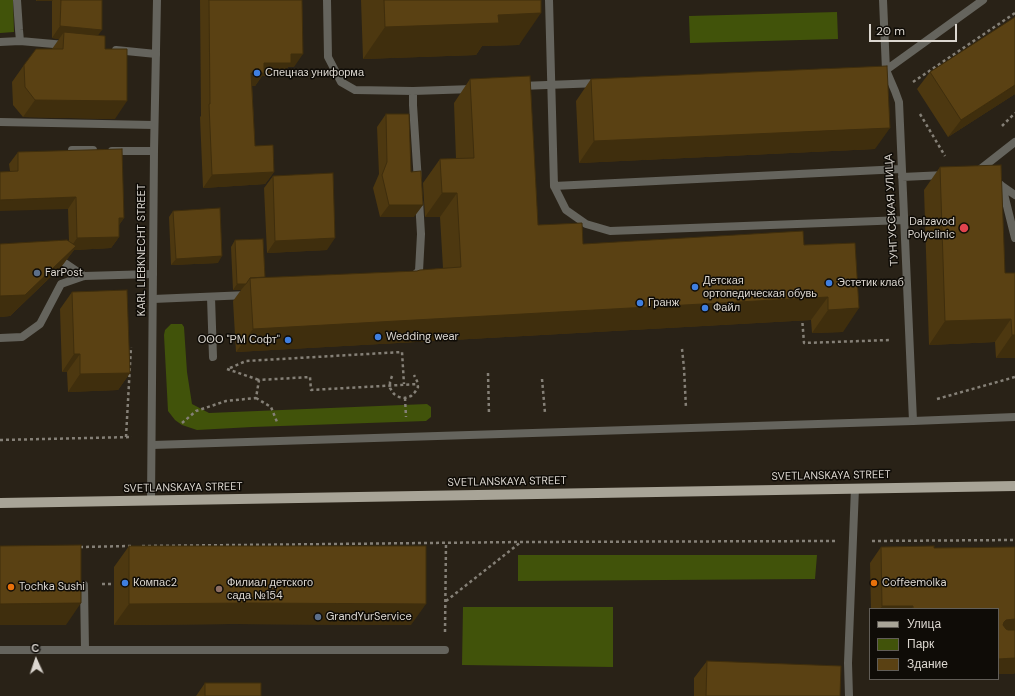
<!DOCTYPE html>
<html>
<head>
<meta charset="utf-8">
<style>
	body { margin:0 }
	#map { position:relative; width:1015px; height:696px; overflow:hidden; background:#292217; font-family:"DM Sans",sans-serif }
	canvas { display:block }
	.legend { position:absolute; left:869px; top:608px; width:130px; height:72px; box-sizing:border-box; background:#0f0c07; border:1px solid #615d57; margin:0; padding:5px 7px; list-style:none; font-size:12px; color:#dcd7d0 }
	.legend li { display:flex; align-items:center; gap:8px; height:20px }
	.legend b { width:20px; border:1px solid #615d57 }
	.north { position:absolute; left:16px; top:640px; width:40px; height:40px; -webkit-text-stroke:3px #0f0c07; paint-order:stroke; rotate:357deg; font-size:11px; font-weight:700; line-height:16px; text-align:center; color:#dcd7d0 }
	.north::after { content:''; display:block; margin:auto; width:14px; height:18px; background:#dcd7d0; clip-path:polygon(50% 0,100% 100%,50% 72%,0 100%) }
	.scale { position:absolute; left:869px; top:24px; width:88px; height:18px; box-sizing:border-box; border:2px solid #dcd7d0; border-top:0; padding-left:5px; font-size:12px; line-height:14px; white-space:nowrap; color:#dcd7d0; -webkit-text-stroke:3px #0f0c07; paint-order:stroke }
</style>
</head>
<body>
<div id="map">
<canvas width="1015" height="696"></canvas>
<ul class="legend">
<li><b style="height:5px;background:#a8a497"></b>Улица</li>
<li><b style="height:11px;background:#41530a"></b>Парк</li>
<li><b style="height:11px;background:#5a4113"></b>Здание</li>
</ul>
<div class="north">С</div>
<div class="scale">20 m</div>
</div>
<script>
const ctx = document.querySelector('canvas').getContext('2d');
ctx.lineJoin = 'round';
function fillPath(path, color) {
  ctx.fillStyle = color;
  ctx.fill(path, 'evenodd');
}
function shape(rows) {
  const path = new Path2D();
  for (const r of rows) {
    path.moveTo(r[0], r[1]);
    for (let i = 2; i < r.length; i += 2) path.lineTo(r[i], r[i + 1]);
  }
  return path;
}
function stroke(path, color, width, dash) {
  ctx.strokeStyle = color;
  ctx.lineWidth = width;
  ctx.lineCap = dash ? 'butt' : 'round';
  ctx.setLineDash(dash || []);
  ctx.stroke(path);
}
function label(font, color, halo, rows, align = 'center') {
  ctx.font = font + ' "DM Sans",sans-serif';
  ctx.lineWidth = 3;
  ctx.setLineDash([]);
  ctx.textBaseline = 'middle';
  ctx.strokeStyle = halo;
  ctx.fillStyle = color;
  for (const [text, x, y, turn = 0] of rows) {
    ctx.save();
    ctx.translate(x, y);
    ctx.rotate((+turn || 0) * Math.PI / 180);
    ctx.textAlign = isNaN(turn) ? turn : align;
    if (halo) ctx.strokeText(text, 0, 0);
    ctx.fillText(text, 0, 0);
    ctx.restore();
  }
}
fillPath(shape([
	[0,0,13,0,14,32,0,33],
	[837,12,838,39,690,43,689,16],
	[171,324,182,324,184,327,187,372,192,404,209,413,427,404,431,407,431,417,426,421,252,427,197,430,182,425,175,420,168,411,164,335,165,330],
	[518,555,817,555,815,579,518,581],
	[463,607,613,607,613,667,462,665]
]), '#41530a');
stroke(shape([
	[913,82,1015,13],
	[920,114,945,156],
	[1002,126,1015,113],
	[802,317,804,343,890,340],
	[682,349,684,368,686,408],
	[230,368,246,361,402,352,404,384],
	[227,369,259,380],
	[488,373,489,414],
	[392,376,390,382,390,388,394,394,399,397,405,398,411,396,415,392,418,387,417,381,414,375],
	[542,379,545,413],
	[256,398,271,407,277,422],
	[405,398,406,417],
	[937,399,1015,377],
	[182,423,196,411,226,401,256,398,259,380,310,377,311,390,418,384],
	[126,437,131,347],
	[0,440,132,437],
	[872,541,1015,540],
	[142,546,521,542,835,541],
	[80,547,131,546],
	[102,584,114,584],
	[446,601,521,542],
	[445,632,446,543]
]), '#858077', 2.5, [3, 3]);
stroke(shape([
	[17,0,19,30,20,41],
	[327,0,328,57,341,82,355,90,413,91,473,89],
	[549,0,554,186,566,210,586,224,610,231,904,220],
	[0,42,20,41,65,45],
	[116,50,156,54],
	[882,71,886,70,983,0],
	[521,86,599,83],
	[413,91,413,105,418,182],
	[0,122,154,125],
	[72,150,93,150],
	[112,151,154,151],
	[978,171,1015,142],
	[902,177,945,175],
	[995,180,1002,186,1015,238],
	[554,186,901,169],
	[1002,186,1015,195],
	[56,257,84,276],
	[412,277,419,271,421,234,419,200],
	[211,297,213,357],
	[153,299,248,295],
	[0,338,22,337,40,324,61,284,84,276,153,274],
	[152,445,913,421,899,102,895,91,886,70,883,0],
	[84,585,85,650],
	[0,650,445,650],
	[849,696,848,663,855,488]
]), '#65645d', 8);
stroke(shape([
	[913,421,1015,417],
	[151,500,154,151,157,0]
]), '#65645d', 8);
stroke(shape([
	[0,503,1015,486]
]), '#a8a497', 10);
fillPath(shape([
	[36,0,102,0,98,35,105,49,115,119,23,117,13,105,12,82,24,65,52,49,59,39,52,38,52,1,36,1],
	[200,0,302,0,294,67,288,67,282,76,262,76,255,86,252,86,255,146,274,172,265,184,203,188,200,117,201,116],
	[361,0,541,0,519,45,482,46,476,55,363,59],
	[930,72,1015,94,948,137,917,89],
	[470,79,538,225,583,244,804,245,855,243,843,332,812,333,811,320,236,352,233,301,241,290,233,290,231,247,235,240,265,277,278,277,417,271,443,268,440,217,425,217,423,183,440,159,456,159,454,103],
	[591,79,875,149,579,163,576,101],
	[386,114,411,172,414,217,380,217,373,188,379,174,377,127],
	[18,152,124,218,119,225,119,237,111,248,74,250,61,267,10,316,0,317,0,244,69,241,68,209,10,171,9,164],
	[940,167,1005,273,1015,273,1015,358,996,358,995,342,929,345,924,190],
	[273,176,327,250,267,253,264,188],
	[173,211,218,263,171,265,169,217],
	[72,292,130,373,118,390,68,392,67,372,62,372,60,309],
	[129,546,411,625,233,624,114,625,114,567],
	[881,547,934,548,1015,547,1015,672,1014,674,998,674,998,609,871,609,870,563],
	[707,661,840,696,694,696,694,678],
	[205,683,261,696,196,696]
]), '#4d3810');
fillPath(shape([
	[37,0,53,0,52,1,36,1],
	[541,13,519,45,482,46,476,55,363,59,385,27,498,15],
	[60,26,102,30,93,42,64,32,59,39,52,38],
	[291,54,303,54,294,67,288,67,282,76,262,76,255,86,242,86,251,73,264,63],
	[1015,85,1015,94,948,137,961,120],
	[35,100,127,101,115,119,23,117],
	[890,128,875,149,579,163,594,141],
	[274,172,265,184,203,188,212,175],
	[442,193,457,193,440,217,425,217],
	[76,197,68,209,0,211,0,200],
	[389,205,423,205,414,217,380,217],
	[119,218,124,218,115,230],
	[119,237,111,248,74,250,61,267,10,316,0,317,0,296,69,250,77,238],
	[335,238,327,250,267,253,275,241],
	[222,256,218,263,171,265,176,259],
	[237,284,246,284,241,290,233,290],
	[828,297,811,320,236,352,253,329],
	[859,308,843,332,812,333,828,310],
	[1011,319,995,342,929,345,945,321],
	[1012,335,1015,335,1015,358,996,358],
	[74,354,80,354,67,372,62,372],
	[130,373,118,390,68,392,80,374],
	[81,603,66,625,0,625,0,604],
	[248,603,426,604,411,625,233,624,114,625,129,604],
	[882,606,913,606,911,609,880,609],
	[1015,617,1015,632,998,635,1004,622,1006,620],
	[1015,658,1015,672,1014,674,998,674,998,659]
]), '#3f2e0d');
const building = shape([
	[61,0,102,0,102,30,60,26,61,0],
	[209,0,302,0,303,54,291,54,291,63,264,63,264,73,251,73,255,146,273,145,274,172,212,175,209,104,210,104,209,0],
	[384,0,541,0,541,13,498,15,499,23,385,27,384,0],
	[1015,17,1015,85,961,120,930,72,1015,17],
	[64,32,105,36,105,49,127,49,127,101,35,100,25,87,24,65,36,49,63,49,64,32],
	[887,66,890,128,594,141,591,79,887,66],
	[530,76,538,225,582,223,583,244,803,231,804,245,855,243,859,308,828,310,828,297,253,329,250,278,278,277,417,271,420,270,461,267,457,193,442,193,440,159,474,158,470,79,530,76],
	[386,114,409,114,411,172,421,171,423,205,389,205,382,175,387,162,386,114],
	[122,149,124,218,119,218,119,237,77,238,76,197,0,200,0,172,18,171,18,152,122,149],
	[1001,165,1005,273,1015,273,1015,335,1012,335,1011,319,945,321,940,167,1001,165],
	[333,173,335,238,275,241,273,176,333,173],
	[220,208,222,256,176,259,173,211,220,208],
	[263,239,265,277,250,278,246,284,237,284,235,240,263,239],
	[67,240,76,246,25,295,0,296,0,244,67,240],
	[127,290,130,373,80,374,80,354,74,354,72,292,127,290],
	[81,545,81,603,0,604,0,546,81,545],
	[129,546,426,546,426,604,248,603,129,604,129,546],
	[934,546,934,548,1015,547,1015,619,1006,620,1004,622,1003,625,1006,629,1008,630,1015,630,1015,658,998,659,998,609,913,609,913,606,882,606,881,547,934,546],
	[707,661,841,666,840,696,706,696,707,661],
	[205,683,261,683,261,696,205,696,205,683]
]);
fillPath(building, '#5a4113');
stroke(building, '#3f2e0d', 1);
for (const [x, y, r, color] of [
	[257,73,4,"#3f7fe0"],
	[964,228,5,"#e0444e"],
	[37,273,4,"#5c6f8a"],
	[829,283,4,"#3f7fe0"],
	[695,287,4,"#3f7fe0"],
	[640,303,4,"#3f7fe0"],
	[705,308,4,"#3f7fe0"],
	[378,337,4,"#3f7fe0"],
	[288,340,4,"#3f7fe0"],
	[125,583,4,"#3f7fe0"],
	[874,583,4,"#e8710a"],
	[11,587,4,"#e8710a"],
	[219,589,4,"#8d6e63"],
	[318,617,4,"#5c6f8a"]
]) {
  const dot = new Path2D();
  dot.arc(x, y, r, 0, 2 * Math.PI);
  ctx.fillStyle = color;
  ctx.fill(dot);
  stroke(dot, '#0f0c07', 1.5);
}
label('11px', '#dcd7d0', '#0f0c07', [
	["Спецназ униформа",265,73],
	["Dalzavod",955,222,"right"],
	["Polyclinic",955,235,"right"],
	["FarPost",45,273],
	["Детская",703,281],
	["ортопедическая обувь",703,294],
	["Эстетик клаб",837,283],
	["Гранж",648,303],
	["Файл",713,308],
	["Wedding wear",386,337],
	["ООО \"РМ Софт\"",280,340,"right"],
	["Компас2",133,583],
	["Филиал детского",227,583],
	["сада №154",227,596],
	["Coffeemolka",882,583],
	["Tochka Sushi",19,587],
	["GrandYurService",326,617]
], 'left');
label('11px', '#dcd7d0', '#0f0c07', [
	["ТУНГУССКАЯ УЛИЦА",892,210,-93],
	["KARL LIEBKNECHT STREET",142,250,-90],
	["SVETLANSKAYA STREET",831,476,-1],
	["SVETLANSKAYA STREET",507,482,-1],
	["SVETLANSKAYA STREET",183,488,-1]
]);
</script>
</body>
</html>
